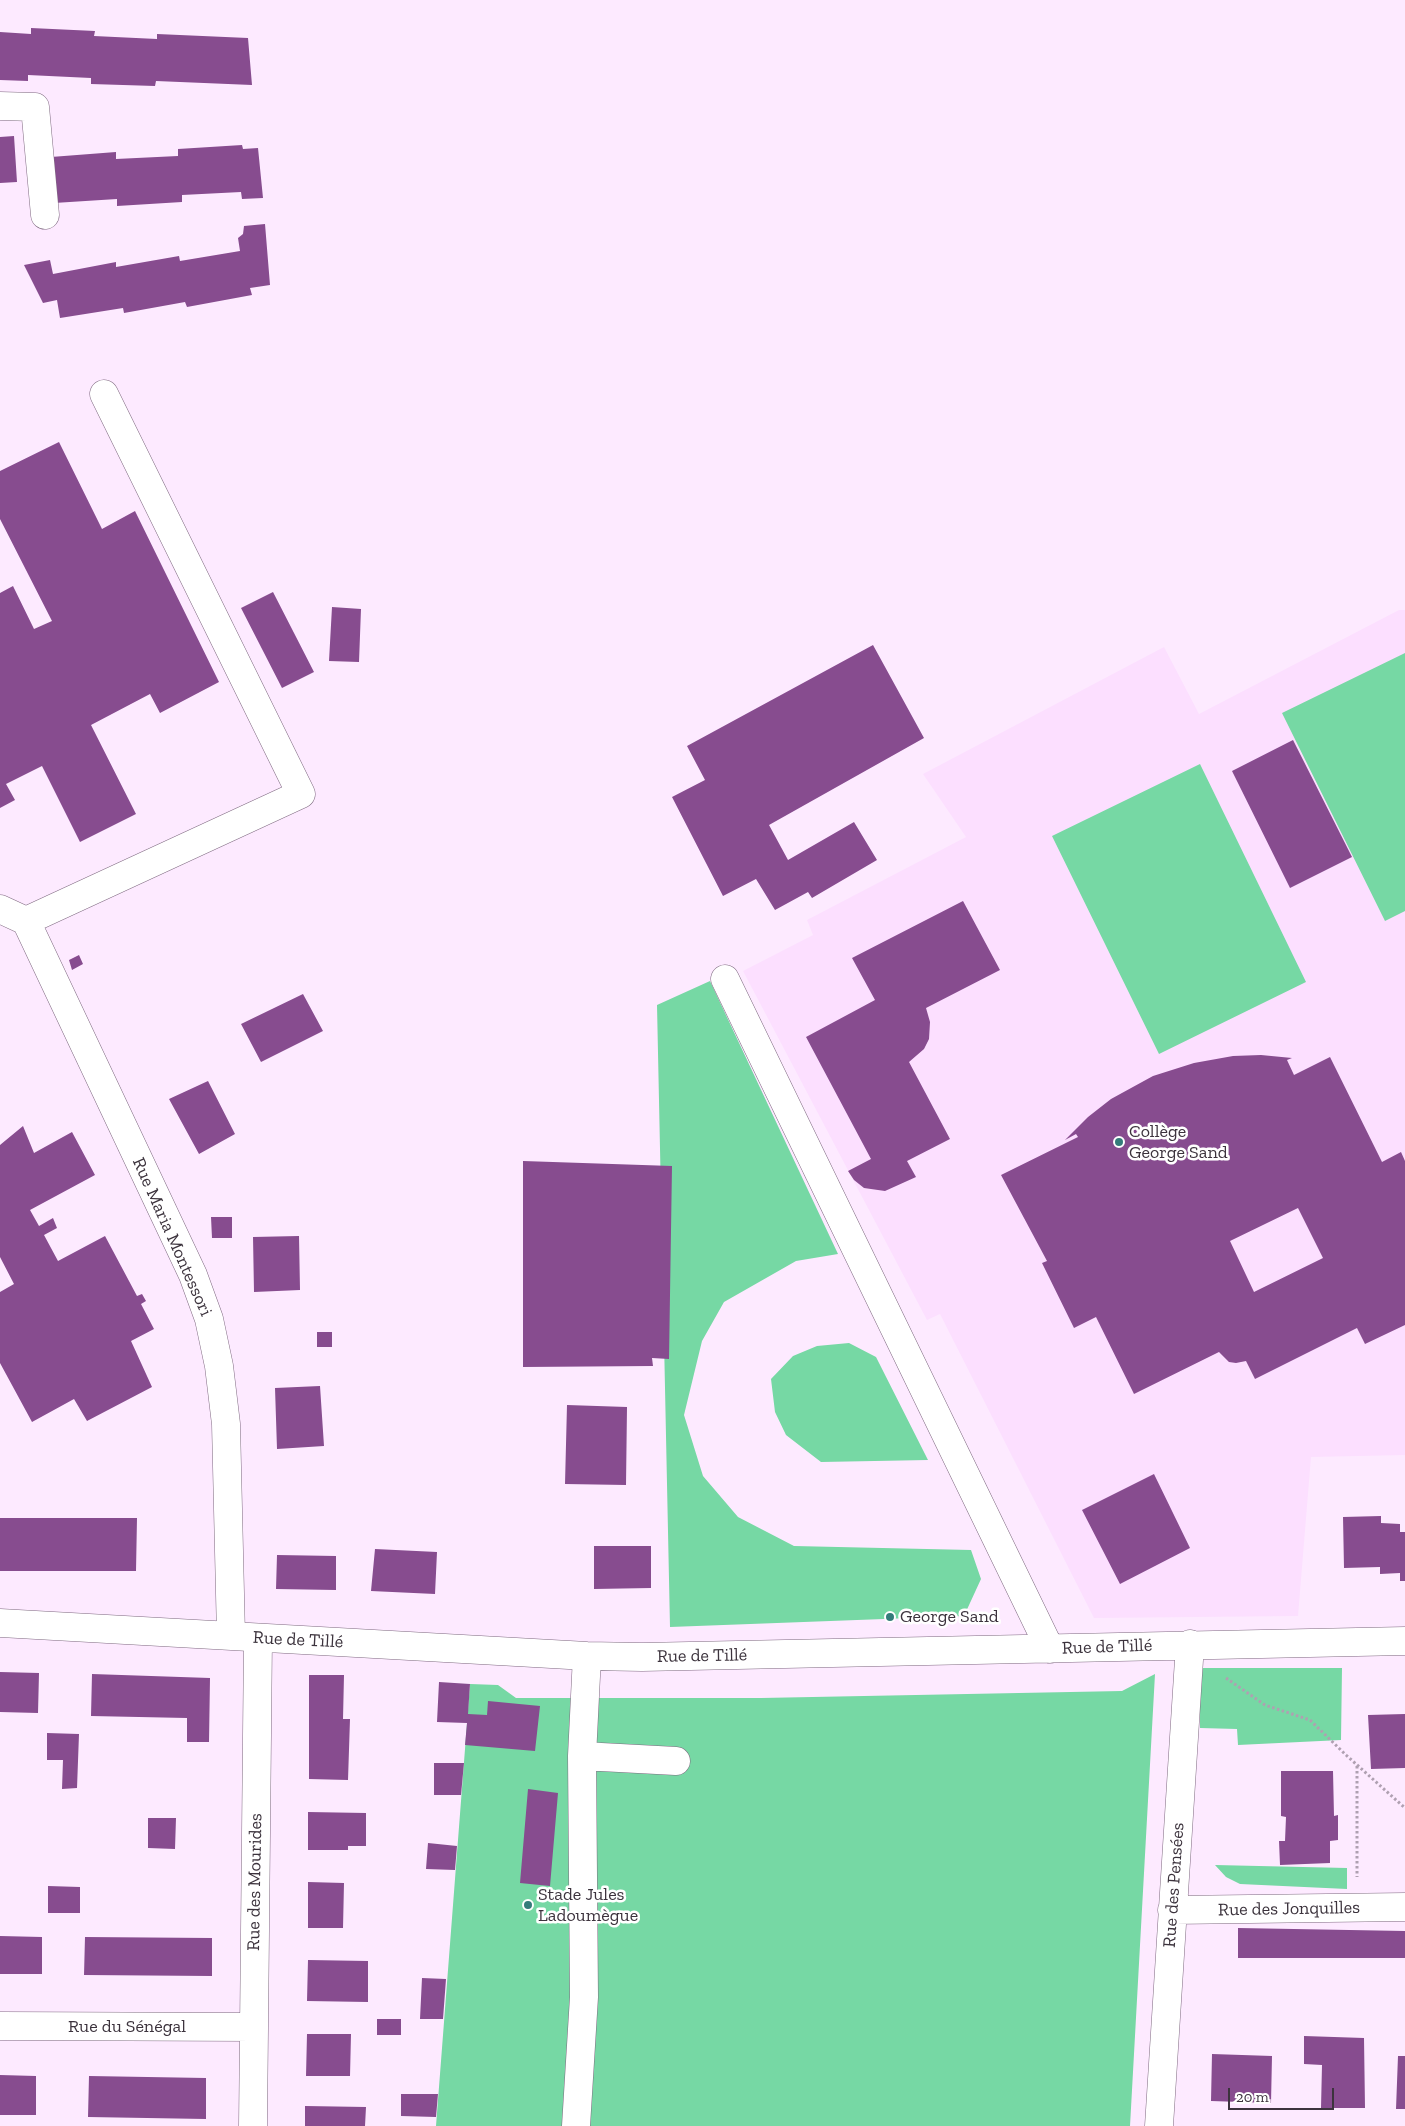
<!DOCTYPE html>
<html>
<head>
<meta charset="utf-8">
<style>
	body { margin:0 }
	#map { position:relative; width:1405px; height:2126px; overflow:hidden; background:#fdeaff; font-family:"Zilla Slab",serif }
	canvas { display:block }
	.scale { position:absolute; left:1228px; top:2088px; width:106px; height:22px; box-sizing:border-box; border:2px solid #3c333d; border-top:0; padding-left:6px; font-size:15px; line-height:18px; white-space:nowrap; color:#3c333d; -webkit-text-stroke:4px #fff; paint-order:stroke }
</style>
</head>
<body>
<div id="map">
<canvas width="1405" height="2126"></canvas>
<div class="scale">20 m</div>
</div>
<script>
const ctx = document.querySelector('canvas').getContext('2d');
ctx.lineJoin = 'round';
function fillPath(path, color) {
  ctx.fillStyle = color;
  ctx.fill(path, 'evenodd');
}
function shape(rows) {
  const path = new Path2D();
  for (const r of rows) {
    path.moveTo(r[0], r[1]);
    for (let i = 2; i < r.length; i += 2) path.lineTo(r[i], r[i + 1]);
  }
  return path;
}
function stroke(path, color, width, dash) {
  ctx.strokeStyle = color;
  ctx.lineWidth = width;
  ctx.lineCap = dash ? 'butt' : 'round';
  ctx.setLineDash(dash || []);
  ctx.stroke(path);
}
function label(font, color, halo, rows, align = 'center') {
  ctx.font = font + ' "Zilla Slab",serif';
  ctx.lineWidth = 5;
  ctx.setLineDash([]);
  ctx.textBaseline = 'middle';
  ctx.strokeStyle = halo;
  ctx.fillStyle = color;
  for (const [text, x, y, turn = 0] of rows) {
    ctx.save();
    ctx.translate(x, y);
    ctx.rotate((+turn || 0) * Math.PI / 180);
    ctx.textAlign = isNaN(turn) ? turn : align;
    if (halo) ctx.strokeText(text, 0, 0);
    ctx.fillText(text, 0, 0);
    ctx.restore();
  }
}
fillPath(shape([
	[1399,610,1405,610,1405,1455,1311,1457,1298,1616,1094,1618,940,1314,927,1320,743,971,813,935,807,920,966,837,923,774,1164,647,1199,714]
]), '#fcdfff');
fillPath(shape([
	[1405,653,1405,911,1385,921,1282,713],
	[1200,764,1306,982,1159,1054,1052,836],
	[710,981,838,1254,796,1261,724,1302,702,1341,684,1415,703,1476,738,1517,794,1546,971,1550,981,1579,964,1616,670,1627,657,1005],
	[849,1343,876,1357,928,1460,821,1462,786,1435,775,1412,771,1379,793,1356,817,1346],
	[1200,1668,1342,1668,1341,1740,1238,1745,1237,1729,1200,1728],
	[1155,1674,1130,2126,436,2126,470,1684,498,1685,516,1698,761,1698,1122,1691],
	[1215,1865,1347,1868,1347,1889,1240,1884,1226,1877]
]), '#76d8a4');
fillPath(shape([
	[31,28,95,31,94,36,157,39,157,34,248,38,252,85,156,81,155,86,91,84,91,78,28,75,28,81,0,80,0,32,31,34],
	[14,136,17,182,0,183,0,137],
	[242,145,243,149,258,148,263,198,242,199,241,192,182,195,182,202,117,206,117,199,54,203,51,157,116,152,116,159,178,156,178,149],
	[265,224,270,285,250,288,252,295,187,307,185,302,124,313,123,308,60,318,57,300,43,303,24,265,50,260,53,274,116,262,116,267,179,256,180,261,240,251,238,238,243,234,244,226],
	[59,442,102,529,135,511,219,682,160,713,150,694,91,725,136,814,80,842,42,766,6,784,15,800,0,808,0,593,13,586,34,629,52,621,0,519,0,471],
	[273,592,314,672,282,688,241,608],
	[332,607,361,609,359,662,329,661],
	[873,645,924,738,769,825,788,860,854,822,877,860,812,898,808,892,775,910,756,879,723,896,672,797,705,780,687,746],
	[1293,740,1352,857,1290,888,1232,771],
	[963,901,1000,970,926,1008,930,1022,929,1039,924,1049,909,1062,950,1139,907,1161,916,1177,885,1191,864,1188,854,1180,848,1171,871,1159,806,1037,875,1000,852,958],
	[79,955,83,964,72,970,69,960],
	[303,994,323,1031,261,1062,241,1024],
	[1261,1055,1292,1058,1287,1060,1294,1075,1330,1057,1382,1162,1401,1152,1405,1161,1405,1325,1365,1344,1357,1328,1255,1379,1246,1361,1236,1363,1229,1362,1219,1352,1134,1394,1096,1317,1074,1328,1042,1263,1047,1261,1001,1175,1078,1137,1076,1134,1065,1140,1088,1117,1111,1099,1153,1076,1194,1063,1233,1056],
	[1298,1208,1323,1258,1254,1292,1230,1241],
	[208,1081,235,1134,199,1154,169,1099],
	[23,1126,34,1153,72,1132,95,1175,30,1210,39,1226,53,1218,57,1228,44,1235,58,1261,105,1236,137,1296,142,1294,146,1301,141,1304,154,1329,131,1341,152,1387,87,1421,74,1399,32,1422,0,1363,0,1292,14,1284,0,1257,0,1145],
	[523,1161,672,1166,669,1359,652,1358,653,1366,523,1367],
	[211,1217,232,1217,232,1238,212,1238],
	[299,1236,300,1290,254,1292,253,1237],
	[317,1332,332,1332,332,1347,317,1347],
	[320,1386,324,1446,277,1449,275,1388],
	[567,1405,627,1407,626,1485,565,1484],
	[1154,1474,1190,1548,1120,1584,1082,1510],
	[1381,1516,1381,1523,1400,1524,1400,1532,1405,1532,1405,1581,1400,1581,1400,1573,1380,1574,1380,1567,1344,1568,1343,1517],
	[0,1518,137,1518,136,1571,0,1571],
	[594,1546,651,1546,651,1588,594,1589],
	[375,1549,437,1552,435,1594,371,1591],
	[277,1555,336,1556,336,1590,276,1589],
	[0,1672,39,1673,38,1713,0,1712],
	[92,1674,210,1678,209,1742,187,1742,187,1718,91,1716],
	[309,1675,344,1675,343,1719,350,1719,348,1780,309,1779],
	[439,1682,470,1684,468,1714,487,1715,488,1701,540,1706,535,1751,465,1745,467,1723,437,1722],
	[1405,1714,1405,1768,1371,1769,1368,1715],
	[47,1733,79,1734,77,1788,62,1789,63,1760,47,1760],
	[434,1763,464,1763,461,1795,434,1795],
	[1281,1771,1333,1771,1334,1816,1338,1815,1338,1840,1330,1841,1330,1863,1280,1865,1279,1841,1285,1841,1286,1817,1281,1816],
	[528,1789,558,1793,550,1886,520,1883],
	[308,1812,366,1813,366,1846,348,1846,348,1850,308,1850],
	[148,1818,176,1818,175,1849,148,1848],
	[428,1843,457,1846,455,1870,426,1869],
	[308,1882,344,1883,343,1928,308,1928],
	[48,1886,80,1887,80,1913,48,1913],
	[1238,1928,1405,1931,1405,1958,1238,1958],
	[0,1936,42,1937,42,1974,0,1974],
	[85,1937,212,1938,212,1976,84,1975],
	[308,1960,368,1961,368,2002,307,2001],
	[422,1978,446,1979,443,2019,420,2019],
	[377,2019,401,2019,401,2035,377,2035],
	[307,2034,351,2034,350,2076,306,2076],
	[1304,2036,1364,2038,1365,2108,1321,2108,1322,2065,1304,2064],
	[1212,2054,1272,2056,1271,2103,1211,2101],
	[1398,2056,1405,2056,1405,2109,1396,2109],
	[0,2075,36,2076,36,2115,0,2115],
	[89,2076,206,2078,206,2119,88,2117],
	[401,2094,438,2094,436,2117,401,2116],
	[305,2106,366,2107,365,2126,305,2126]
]), '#874c8f');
const minor = shape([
	[0,106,35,107,45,215],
	[0,909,26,921],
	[26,921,193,1275,209,1319,219,1366,226,1424,231,1636],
	[26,921,301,794,104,394],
	[725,979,1050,1649],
	[0,1623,587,1656,642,1657,1405,1641],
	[587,1656,582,1756,676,1761],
	[1172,1910,1405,1907],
	[0,2026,254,2027],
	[253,2126,258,1638],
	[576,2126,584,1997,582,1756],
	[1159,2126,1190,1644]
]);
stroke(minor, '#7f6a81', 29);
stroke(shape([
	[1226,1678,1265,1705,1310,1720,1346,1755,1405,1808],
	[1357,1766,1357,1877]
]), '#afa0b1', 3, [2.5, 2.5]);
stroke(minor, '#fff', 28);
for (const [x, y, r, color] of [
	[1119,1142,5,"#347c7a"],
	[890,1617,5,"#347c7a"],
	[528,1905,5,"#347c7a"]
]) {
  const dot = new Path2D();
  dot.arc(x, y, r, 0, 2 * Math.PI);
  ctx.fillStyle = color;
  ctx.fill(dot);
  stroke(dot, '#fff', 2);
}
label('18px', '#3c333d', '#fff', [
	["Collège",1129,1132],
	["George Sand",1129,1153],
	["George Sand",900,1617],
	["Stade Jules",538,1895],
	["Ladoumègue",538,1916]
], 'left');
label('18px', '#3c333d', '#fff', [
	["Rue Maria Montessori",172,1237,66],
	["Rue de Tillé",298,1640,3],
	["Rue de Tillé",1107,1647,-2],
	["Rue de Tillé",702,1656,-1],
	["Rue des Mourides",255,1882,-89],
	["Rue des Pensées",1174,1885,-86],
	["Rue des Jonquilles",1289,1909,-1],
	["Rue du Sénégal",127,2027]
]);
</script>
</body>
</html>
